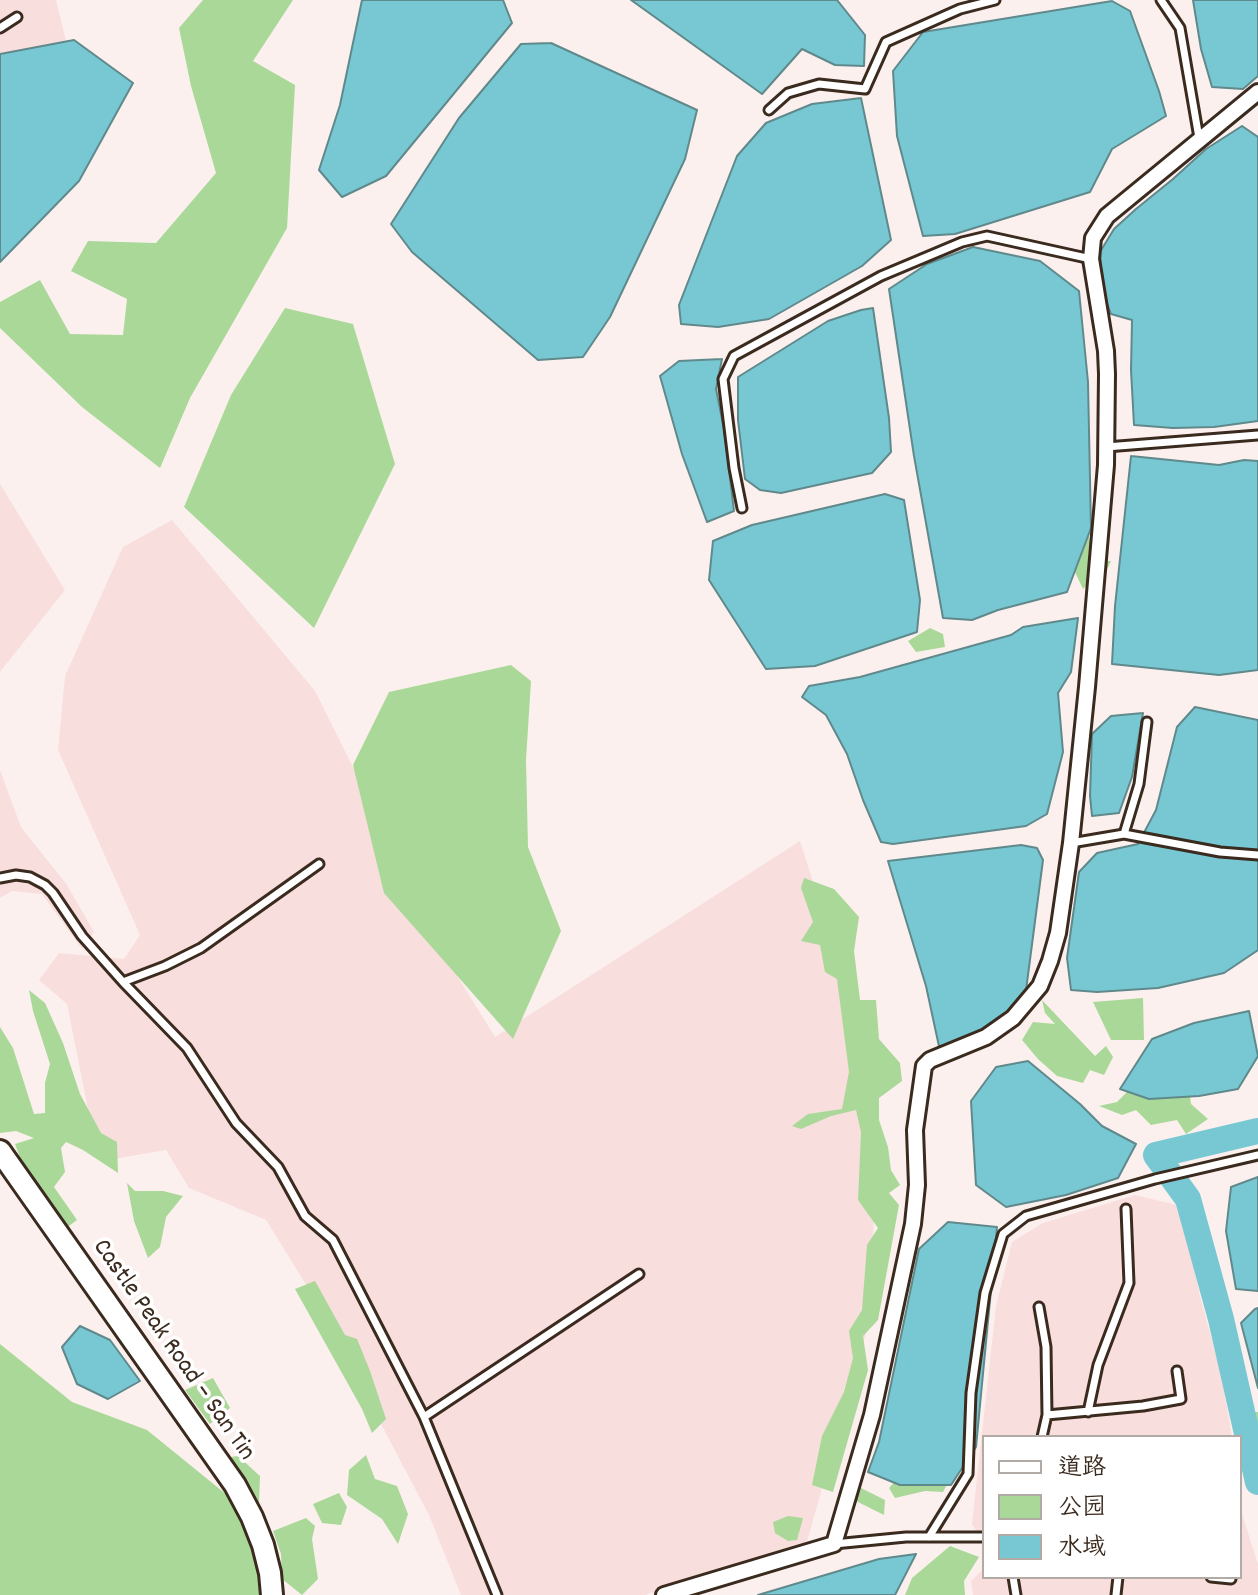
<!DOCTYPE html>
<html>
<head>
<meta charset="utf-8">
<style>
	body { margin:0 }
	#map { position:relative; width:1258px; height:1595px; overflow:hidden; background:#fcf0ef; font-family:Dekko,"LXGW WenKai TC",sans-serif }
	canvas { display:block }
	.legend { position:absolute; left:982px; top:1435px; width:260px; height:144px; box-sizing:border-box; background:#fff; border:2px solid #b1aaa5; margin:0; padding:10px 14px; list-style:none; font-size:24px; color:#3b2a1e }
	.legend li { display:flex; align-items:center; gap:16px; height:40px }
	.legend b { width:40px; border:2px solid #b1aaa5 }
</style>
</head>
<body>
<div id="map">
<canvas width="1258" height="1595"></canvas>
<ul class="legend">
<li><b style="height:10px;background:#fff"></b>道路</li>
<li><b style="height:22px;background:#aad898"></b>公园</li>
<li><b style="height:22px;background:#78c8d4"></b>水域</li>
</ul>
</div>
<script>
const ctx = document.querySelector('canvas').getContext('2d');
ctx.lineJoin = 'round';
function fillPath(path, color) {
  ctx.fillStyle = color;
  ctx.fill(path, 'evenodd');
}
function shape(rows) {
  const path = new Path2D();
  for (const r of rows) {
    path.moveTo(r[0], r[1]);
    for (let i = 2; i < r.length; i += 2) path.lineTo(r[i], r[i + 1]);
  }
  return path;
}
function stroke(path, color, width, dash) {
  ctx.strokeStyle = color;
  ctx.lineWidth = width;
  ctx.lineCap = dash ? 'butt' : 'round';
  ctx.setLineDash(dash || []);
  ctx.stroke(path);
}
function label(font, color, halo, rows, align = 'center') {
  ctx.font = font + ' Dekko,sans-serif';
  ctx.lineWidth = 7;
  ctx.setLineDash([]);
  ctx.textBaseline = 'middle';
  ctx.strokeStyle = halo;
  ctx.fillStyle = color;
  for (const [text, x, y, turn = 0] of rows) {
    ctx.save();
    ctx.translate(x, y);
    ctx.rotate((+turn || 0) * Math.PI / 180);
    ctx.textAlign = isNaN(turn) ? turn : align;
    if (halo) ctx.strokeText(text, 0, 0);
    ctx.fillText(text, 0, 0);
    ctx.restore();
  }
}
fillPath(shape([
	[0,0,56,0,66,41,0,54],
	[0,484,65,590,0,672],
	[172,520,315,691,456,974,495,1037,800,841,857,1020,876,1161,870,1319,806,1545,645,1595,461,1595,429,1515,315,1299,266,1220,189,1188,166,1150,119,1158,98,1159,67,1004,39,980,59,953,124,959,140,935,58,750,65,676,123,547],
	[0,770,21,827,67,885,94,932,82,949,42,894,12,891,0,898],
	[1135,1195,1181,1206,1200,1296,1222,1378,1232,1437,984,1437,984,1542,972,1524,996,1306,1012,1242,1043,1223],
	[1240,1502,1242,1514,1258,1564,1258,1595,973,1595,971,1581,984,1568,984,1577,1240,1577]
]), '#f8dedc');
fillPath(shape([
	[203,0,293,0,253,61,295,85,287,228,190,398,160,468,82,407,0,328,0,302,40,280,70,334,123,335,127,299,71,271,88,241,156,243,216,173,191,86,179,28],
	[285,308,353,324,395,464,314,628,184,507,231,395],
	[1087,526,1092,552,1105,561,1111,561,1105,574,1091,581,1083,589,1074,570],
	[930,628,943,634,945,647,916,652,908,641],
	[511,665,531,681,526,760,528,847,561,931,513,1039,384,893,353,765,389,692],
	[804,878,834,889,859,917,854,951,860,1000,876,1000,879,1039,900,1063,902,1081,879,1098,879,1120,888,1147,891,1170,900,1185,889,1193,899,1205,878,1320,863,1336,868,1370,833,1492,812,1485,822,1436,844,1392,853,1358,849,1331,862,1310,867,1245,878,1228,858,1200,861,1132,856,1110,831,1116,801,1129,792,1126,808,1114,842,1109,849,1072,837,979,825,972,820,945,801,941,813,922,801,888],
	[29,990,45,1003,63,1043,80,1094,101,1133,117,1142,118,1173,83,1150,66,1142,61,1148,65,1172,54,1187,77,1220,62,1231,31,1187,15,1144,34,1138,16,1131,0,1133,0,1027,13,1048,34,1114,45,1113,45,1083,50,1064,33,1011],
	[1143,998,1144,1040,1111,1040,1093,1002],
	[1042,1000,1095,1056,1106,1046,1113,1057,1104,1075,1090,1070,1083,1083,1057,1076,1038,1059,1022,1040,1033,1022,1055,1024,1045,1013],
	[1149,1070,1188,1084,1191,1104,1208,1119,1186,1134,1177,1120,1151,1125,1136,1110,1122,1115,1099,1106,1117,1102],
	[127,1183,135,1191,163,1191,183,1196,166,1217,160,1247,148,1258,134,1221],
	[315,1281,345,1335,357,1339,370,1371,386,1419,372,1433,362,1409,295,1289],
	[0,1344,72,1402,147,1430,232,1499,252,1537,263,1595,0,1595],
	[213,1378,230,1408,210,1424,185,1390],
	[1244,1383,1255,1412,1258,1412,1258,1445,1243,1447,1238,1436,1231,1392],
	[366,1455,375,1479,397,1486,408,1514,398,1544,382,1519,347,1495,349,1470],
	[238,1456,260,1476,259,1503,231,1457],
	[958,1464,943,1492,925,1491,895,1498,889,1488,907,1468],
	[857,1486,885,1500,884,1515,856,1501],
	[339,1493,347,1507,341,1525,322,1523,313,1504],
	[788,1516,803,1518,797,1540,788,1541,775,1533,773,1522],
	[306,1518,315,1526,312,1539,318,1579,302,1595,282,1579,281,1554,273,1531],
	[950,1546,979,1557,964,1581,965,1595,905,1595,912,1578]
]), '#aad898');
const water = shape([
	[362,0,503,0,512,23,386,176,342,197,319,170,340,105,362,0],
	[631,0,837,0,865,35,864,66,835,65,802,49,762,94,631,0],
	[1193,0,1258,0,1258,76,1243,89,1212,87,1201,49,1193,0],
	[1112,1,1130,11,1159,91,1166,116,1112,149,1090,192,955,234,923,236,897,136,893,71,923,32,1112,1],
	[74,40,133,83,79,181,0,262,0,54,74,40],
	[551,43,697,110,685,159,610,317,583,357,538,360,412,252,391,224,459,118,521,44,551,43],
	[861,98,891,240,862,266,769,319,718,327,681,324,679,305,737,156,766,123,812,104,861,98],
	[1242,126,1258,137,1258,421,1214,427,1173,428,1134,425,1131,370,1132,320,1111,314,1102,290,1100,252,1114,229,1136,209,1173,179,1206,149,1242,126],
	[973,247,1040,261,1079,291,1088,382,1091,528,1067,592,998,610,972,620,943,618,914,456,889,289,927,264,973,247],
	[873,308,889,418,891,452,872,473,781,493,760,490,745,479,738,420,738,377,828,321,861,310,873,308],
	[722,359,716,389,724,429,734,511,707,522,682,454,660,376,679,361,722,359],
	[1131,456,1219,465,1244,460,1258,461,1258,670,1219,675,1112,664,1115,606,1131,456],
	[885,494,904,500,920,600,917,632,815,666,766,669,709,580,713,541,752,525,885,494],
	[1078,618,1071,672,1058,693,1063,752,1047,814,1026,826,893,844,881,842,863,800,847,754,826,715,802,697,809,686,860,677,1011,635,1023,627,1078,618],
	[1195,707,1258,720,1258,950,1224,973,1158,988,1097,992,1071,990,1067,958,1079,872,1097,853,1138,844,1156,810,1177,727,1195,707],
	[1143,713,1132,777,1119,813,1092,816,1090,796,1092,734,1111,716,1143,713],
	[1021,845,1037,848,1043,860,1025,998,977,1048,940,1051,926,986,888,861,1021,845],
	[1249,1011,1258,1056,1238,1089,1199,1096,1149,1099,1120,1089,1152,1039,1194,1023,1249,1011],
	[1028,1061,1080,1104,1102,1126,1136,1144,1118,1178,1066,1195,1006,1207,976,1185,971,1101,996,1067,1028,1061],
	[1258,1177,1258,1291,1236,1289,1226,1231,1231,1187,1258,1177],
	[948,1222,997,1227,976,1447,951,1485,900,1485,868,1472,879,1442,919,1249,948,1222],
	[1258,1308,1258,1388,1241,1323,1255,1309,1258,1308],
	[80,1326,110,1340,140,1381,108,1399,77,1384,62,1347,80,1326],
	[916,1554,895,1595,758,1595,879,1559,916,1554]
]);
fillPath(water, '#78c8d4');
stroke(water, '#60898b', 2);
stroke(shape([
	[1258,1131,1156,1155,1188,1199,1221,1319,1258,1482]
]), '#78c8d4', 26);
const service = shape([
	[1161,0,1180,28,1199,138],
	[0,28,17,17],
	[769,110,788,93,819,84,865,89,886,42,960,9,995,0],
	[1106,447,1258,435],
	[742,508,734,468,723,379,734,356,881,276,962,242,987,236,1091,259],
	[1124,834,1139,784,1147,722],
	[1071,843,1124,834,1220,852,1258,855],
	[0,878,16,875,30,877,45,885,53,893,82,936,123,982,187,1048,236,1123,278,1167,305,1216,333,1240,424,1417,497,1595],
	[123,982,165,966,201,948,319,864],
	[1039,1307,1046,1347,1047,1415],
	[1088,1412,1098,1365,1129,1283,1126,1209],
	[424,1417,639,1274],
	[1042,1437,1047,1415,1143,1406,1181,1399,1177,1371],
	[929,1537,968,1474,971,1393,985,1293,1003,1234,1026,1216,1155,1179,1258,1155],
	[834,1544,906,1537,984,1537],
	[1013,1577,1016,1595],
	[1211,1577,1231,1579],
	[1116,1595,1118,1577]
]);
const minor = shape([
	[664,1595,834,1544,872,1415,913,1224,917,1185,915,1130,924,1066,930,1060,986,1037,1013,1018,1040,986,1050,961,1058,933,1071,843,1087,687,1106,465,1107,374,1106,351,1091,259,1093,238,1107,216,1258,92]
]);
const secondary = shape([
	[0,1151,235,1485,252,1517,263,1545,270,1573,272,1595]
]);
stroke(service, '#3b2a1e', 13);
stroke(minor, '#3b2a1e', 20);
stroke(secondary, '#3b2a1e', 26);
stroke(service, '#fff', 7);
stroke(minor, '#fff', 14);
stroke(secondary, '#fff', 20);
label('26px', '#3b2a1e', '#fff', [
	["Castle Peak Road – San Tin",172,1351,55]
]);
</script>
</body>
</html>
